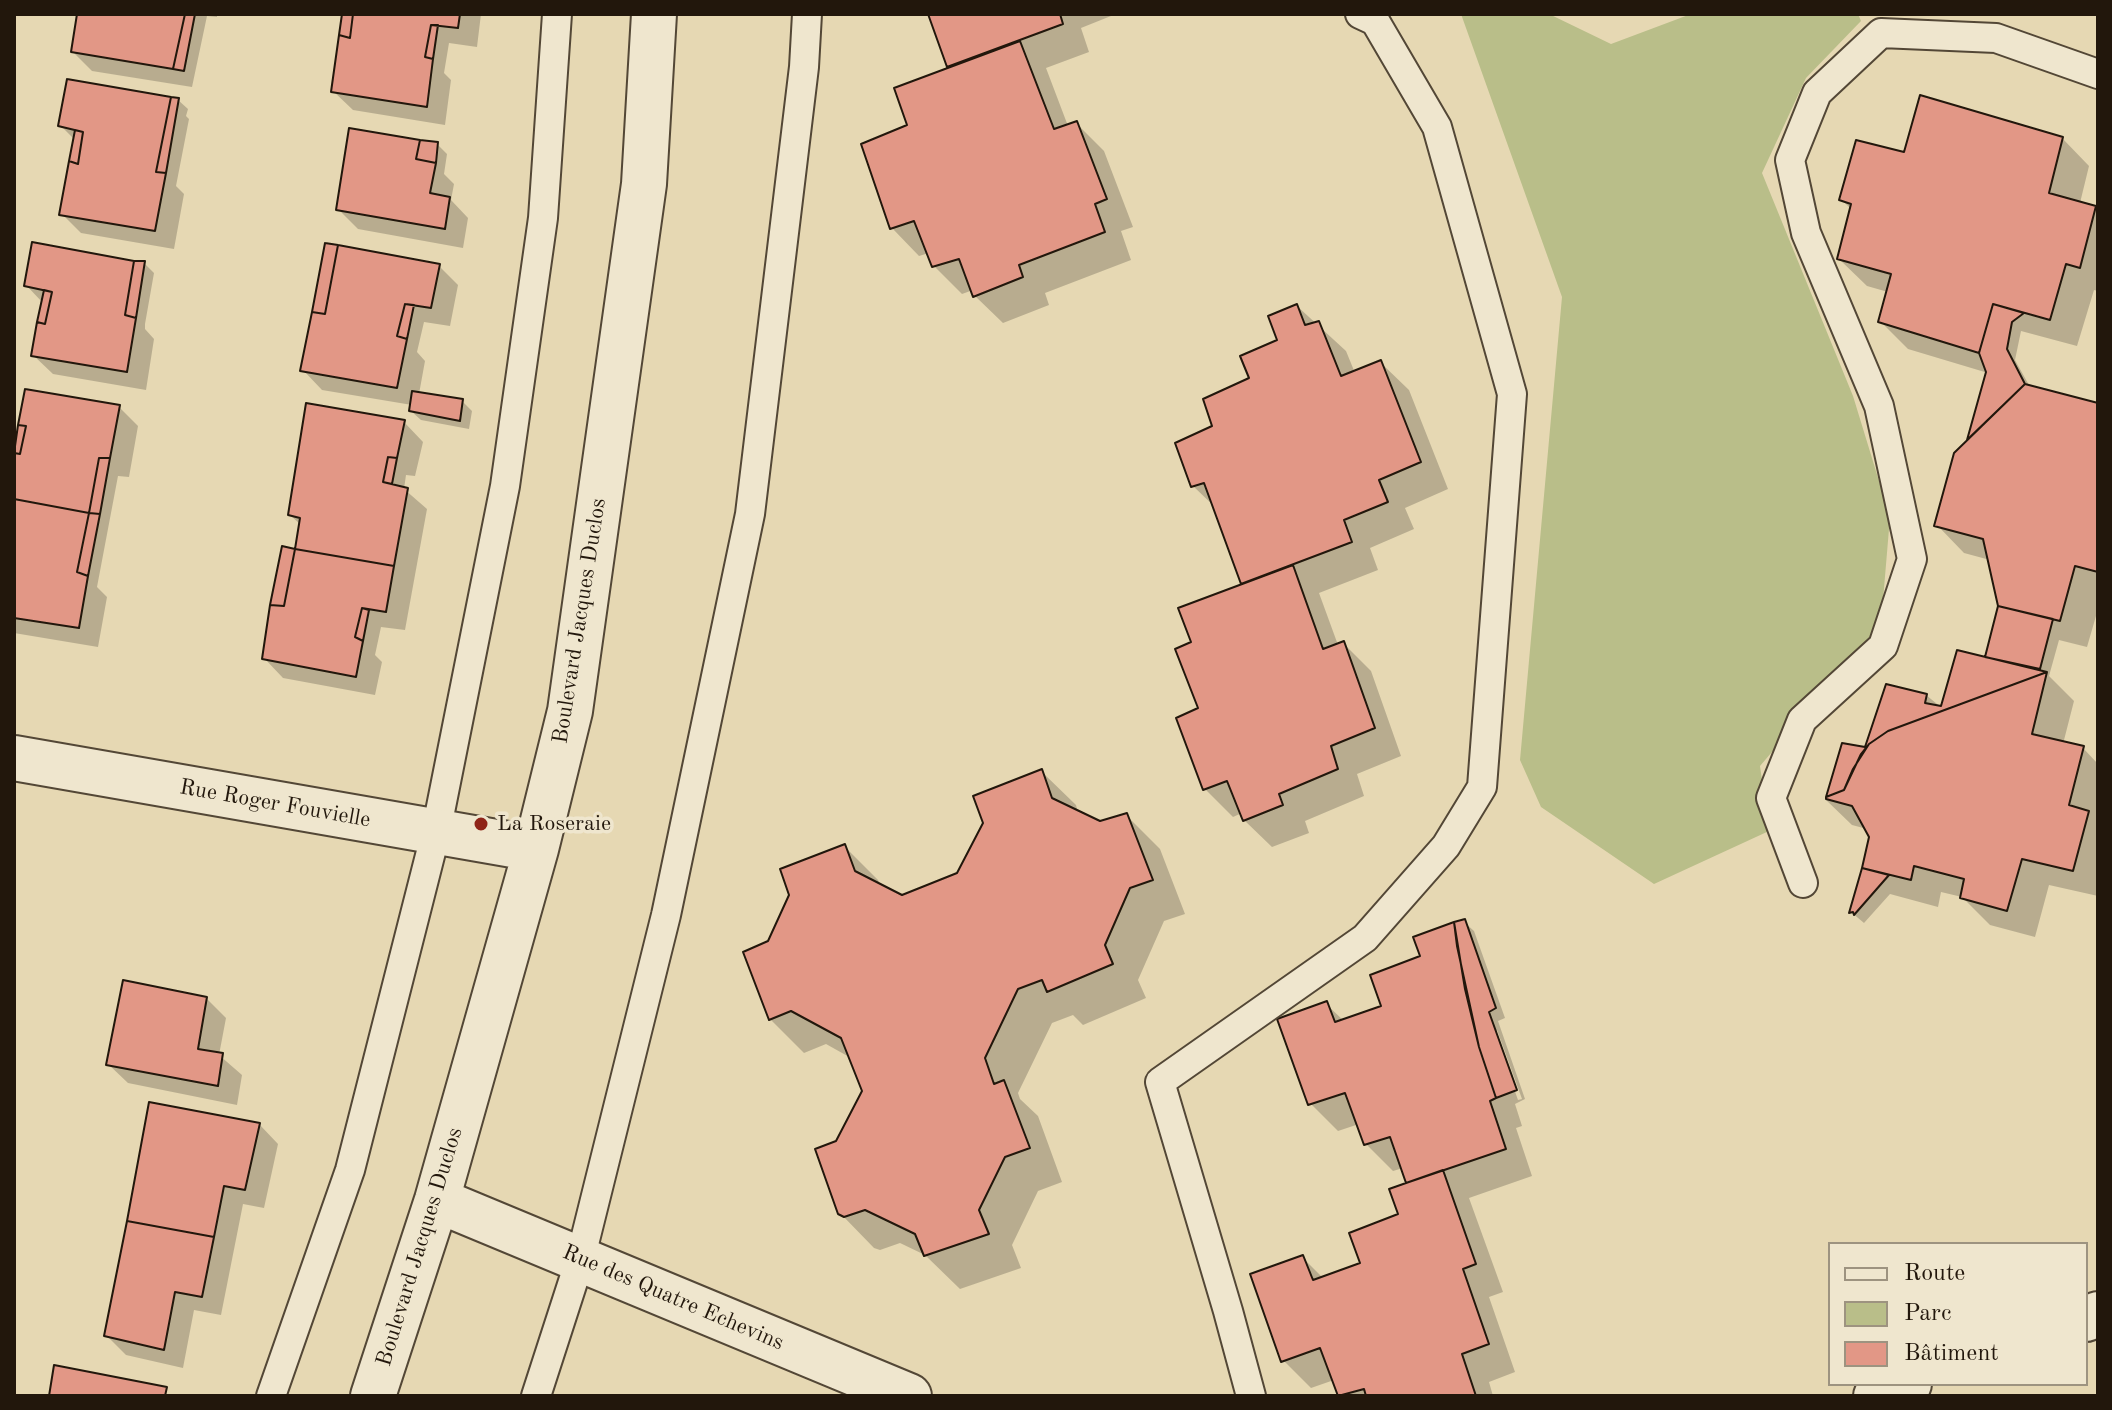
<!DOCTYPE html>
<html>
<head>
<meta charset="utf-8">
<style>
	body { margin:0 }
	#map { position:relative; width:2112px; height:1410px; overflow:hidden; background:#e6d8b3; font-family:"Old Standard TT",serif }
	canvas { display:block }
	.frame { position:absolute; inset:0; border:16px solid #22170c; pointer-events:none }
	.legend { position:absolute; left:1828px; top:1242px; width:260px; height:144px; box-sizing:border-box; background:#efe6ce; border:2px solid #9d9380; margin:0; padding:10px 14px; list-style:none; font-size:24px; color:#22170c }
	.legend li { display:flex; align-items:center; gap:16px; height:40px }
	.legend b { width:40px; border:2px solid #9d9380 }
</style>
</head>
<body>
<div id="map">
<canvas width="2112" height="1410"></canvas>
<div class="frame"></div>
<ul class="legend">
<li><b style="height:10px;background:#efe6ce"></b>Route</li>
<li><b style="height:22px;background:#b9be89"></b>Parc</li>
<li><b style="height:22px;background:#e29786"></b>Bâtiment</li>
</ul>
</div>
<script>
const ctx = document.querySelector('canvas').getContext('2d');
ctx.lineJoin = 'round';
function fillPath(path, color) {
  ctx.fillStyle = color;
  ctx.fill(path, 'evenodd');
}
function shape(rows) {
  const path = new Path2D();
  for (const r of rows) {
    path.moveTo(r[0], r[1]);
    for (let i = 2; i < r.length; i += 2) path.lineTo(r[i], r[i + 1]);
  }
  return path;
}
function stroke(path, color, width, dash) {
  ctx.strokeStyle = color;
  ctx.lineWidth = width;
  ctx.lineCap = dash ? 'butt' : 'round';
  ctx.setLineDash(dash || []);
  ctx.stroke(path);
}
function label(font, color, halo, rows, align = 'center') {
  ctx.font = font + ' "Old Standard TT",serif';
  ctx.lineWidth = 7;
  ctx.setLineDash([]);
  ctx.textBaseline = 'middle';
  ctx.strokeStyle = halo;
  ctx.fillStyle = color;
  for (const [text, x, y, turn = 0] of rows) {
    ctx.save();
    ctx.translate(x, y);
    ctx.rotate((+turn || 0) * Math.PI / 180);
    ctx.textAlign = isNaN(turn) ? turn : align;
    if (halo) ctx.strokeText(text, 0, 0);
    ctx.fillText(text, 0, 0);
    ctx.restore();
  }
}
fillPath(shape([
	[1461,14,1549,14,1611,44,1691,14,1858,14,1861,21,1806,78,1762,173,1853,396,1890,517,1881,624,1760,766,1769,831,1654,884,1541,807,1520,760,1562,297]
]), '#b9be89');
fillPath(shape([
	[79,14,217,14,217,17,207,16,192,87,92,71,73,52],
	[344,14,481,14,477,47,449,43,444,73,451,80,445,125,353,110,333,91],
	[930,14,1116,14,1081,28,1089,52,1046,68,1068,126,1076,123,1104,151,1133,227,1121,231,1131,260,1045,293,1049,305,1003,323,975,296,973,290,962,294,934,266,929,253,919,256,892,228,909,126,949,68],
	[178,100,188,109,186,116,189,119,176,186,184,194,174,249,81,233,62,214,75,140,60,125],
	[2062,138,2089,166,2080,203,2098,210,2098,291,2094,290,2077,346,2021,331,2015,360,2030,387,2098,405,2098,609,2087,647,2059,640,2049,676,2074,701,2063,744,2083,748,2098,764,2098,896,2049,885,2035,937,1990,925,1962,897,1941,892,1938,907,1890,894,1864,923,1851,912,1871,837,1867,829,1852,825,1825,799,1830,798,1843,746,1866,751,1869,747,1887,686,1926,695,1942,708,1987,659,2000,606,1990,560,1964,553,1937,525,1969,439,1988,373,1908,349,1880,321,1888,292,1867,286,1839,259,1852,210,1842,200,1906,154],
	[437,144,447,154,444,174,454,184,451,200,468,218,463,248,358,229,338,209],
	[144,263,154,273,145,324,145,329,154,339,146,390,53,374,33,355,43,303,26,285],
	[439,266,458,285,450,326,424,322,417,352,425,361,419,394,462,401,472,411,469,429,421,420,411,411,412,405,322,390,303,370],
	[1297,306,1346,351,1355,373,1381,363,1409,390,1448,489,1405,508,1414,529,1370,548,1378,570,1319,593,1338,645,1343,643,1371,671,1401,756,1357,774,1364,796,1305,821,1309,833,1272,847,1244,820,1242,813,1233,817,1205,789,1200,709,1243,585,1216,508,1193,486,1214,427,1280,341],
	[119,407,138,426,129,477,118,476,97,587,107,597,98,647,14,633,14,455,18,455,14,452,21,424],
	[404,422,423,442,415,476,406,475,404,489,427,509,405,630,381,627,375,655,382,662,375,695,283,678,264,658,296,551,301,525,290,515],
	[1042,772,1076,805,1078,813,1100,824,1126,815,1160,849,1185,914,1164,921,1138,980,1146,998,1083,1025,1073,1015,1052,1023,1018,1093,1020,1099,1038,1116,1062,1182,1038,1191,1012,1245,1021,1268,960,1289,925,1255,900,1243,880,1250,874,1248,840,1213,838,1143,864,1091,851,1058,826,1044,804,1053,770,1019,769,942,844,846,878,880,881,887,901,898,958,874],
	[1464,922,1474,931,1505,1018,1498,1021,1525,1099,1515,1104,1522,1126,1516,1128,1532,1176,1469,1198,1503,1292,1489,1297,1515,1372,1489,1382,1493,1396,1341,1396,1334,1380,1311,1388,1283,1360,1303,1258,1323,1278,1362,1264,1400,1215,1409,1184,1403,1168,1393,1171,1366,1144,1359,1124,1338,1131,1310,1103,1326,1004,1344,1021,1384,1007,1423,957],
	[1497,1030,1522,1099,1518,1100,1497,1040],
	[206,998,226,1018,219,1055,242,1075,237,1105,128,1083,108,1064],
	[259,1124,278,1144,264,1208,243,1204,221,1315,194,1310,183,1368,126,1355,107,1336]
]), '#0003');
const building = shape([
	[77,14,185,14,173,69,71,52,77,14],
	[185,14,195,14,184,71,173,69,185,14],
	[342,14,353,14,350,38,339,35,342,14],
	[353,14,460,14,458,28,431,25,425,57,433,59,427,107,331,92,339,35,350,38,353,14],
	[928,14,1060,14,1063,24,947,67,928,14],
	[431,25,438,25,433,59,425,57,431,25],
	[1020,41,1054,129,1077,121,1107,199,1095,204,1105,232,1019,265,1023,277,973,297,959,259,932,267,914,221,890,229,861,144,907,125,894,88,1020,41],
	[67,79,171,97,156,172,166,173,155,231,59,215,69,161,78,164,83,132,58,126,67,79],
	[1920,95,2063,137,2049,193,2096,206,2080,268,2066,264,2050,320,1993,304,1979,353,1878,322,1891,274,1837,259,1851,204,1839,200,1856,140,1904,152,1920,95],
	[171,97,179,98,166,173,156,172,171,97],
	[349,128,420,140,416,159,436,163,430,193,450,197,445,229,336,210,349,128],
	[75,130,83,132,78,164,69,161,75,130],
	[420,140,438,142,436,163,416,159,420,140],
	[32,242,134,261,125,315,136,318,127,372,31,356,37,322,45,324,52,292,24,286,32,242],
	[325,243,338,245,325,314,312,312,325,243],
	[338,245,440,264,431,308,405,304,397,336,407,339,397,388,300,371,312,312,325,314,338,245],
	[134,261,145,261,136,318,125,315,134,261],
	[44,290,52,292,45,324,37,322,44,290],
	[405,304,414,305,407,339,397,336,405,304],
	[1297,304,1305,325,1319,321,1341,376,1381,360,1421,462,1379,480,1388,502,1344,520,1352,542,1241,584,1204,483,1191,487,1175,443,1212,426,1203,399,1249,378,1240,356,1277,340,1268,316,1297,304],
	[1993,304,2024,313,2012,322,2007,349,2025,384,1967,440,1986,372,1979,353,1993,304],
	[2025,384,2098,403,2098,572,2075,566,2060,621,1998,606,1983,539,1934,526,1954,453,2025,384],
	[25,389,120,405,110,458,99,458,89,513,14,499,14,453,20,454,26,426,18,425,25,389],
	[412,391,463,399,460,421,409,411,412,391],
	[306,403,405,420,397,458,388,457,383,482,408,488,394,566,295,549,300,518,288,515,306,403],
	[18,425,26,426,20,454,14,453,18,425],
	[388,457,397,458,392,484,383,482,388,457],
	[99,458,110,458,100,514,89,513,99,458],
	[14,499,89,513,77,572,88,576,79,628,14,618,14,499],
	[89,513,100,514,88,576,77,572,89,513],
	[282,546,295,549,284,606,270,605,282,546],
	[295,549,394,566,386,612,362,608,355,637,363,641,356,677,262,659,270,605,284,606,295,549],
	[1293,565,1323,649,1344,641,1375,728,1331,746,1338,769,1279,794,1283,805,1243,821,1227,781,1203,790,1176,718,1198,708,1175,649,1191,642,1178,608,1293,565],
	[1998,606,2053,619,2040,669,1985,657,1998,606],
	[362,608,369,610,363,641,355,637,362,608],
	[1957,650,2047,672,1888,731,1869,744,1861,754,1844,790,1826,797,1842,743,1865,747,1886,684,1927,694,1925,703,1941,706,1957,650],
	[2047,672,2032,734,2084,746,2069,805,2089,811,2073,871,2022,859,2007,911,1960,898,1964,879,1914,866,1911,880,1862,868,1869,837,1852,806,1826,799,1826,797,1844,790,1853,769,1869,744,1888,731,2047,672],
	[1042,769,1052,798,1100,821,1127,813,1153,880,1130,888,1105,945,1113,964,1047,992,1042,980,1018,989,985,1058,994,1084,1004,1080,1030,1148,1005,1157,979,1210,989,1234,924,1256,915,1234,865,1210,844,1217,838,1214,815,1149,836,1141,862,1091,841,1038,791,1011,769,1020,743,952,768,941,789,895,780,869,845,844,855,871,902,895,957,873,983,823,973,796,1042,769],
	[1862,868,1889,875,1854,915,1853,912,1849,913,1862,868],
	[1465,919,1496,1008,1489,1012,1517,1090,1496,1098,1479,1047,1457,946,1454,922,1465,919],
	[1454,922,1465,989,1479,1047,1496,1098,1490,1101,1506,1149,1406,1183,1390,1137,1364,1145,1345,1093,1308,1105,1277,1019,1327,1001,1335,1022,1381,1006,1370,975,1420,956,1413,937,1454,922],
	[123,980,207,997,198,1049,223,1053,218,1086,106,1065,123,980],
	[149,1102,260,1123,245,1190,224,1186,214,1237,127,1221,149,1102],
	[1443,1170,1476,1264,1463,1269,1489,1344,1462,1354,1476,1396,1366,1396,1364,1389,1338,1396,1320,1348,1281,1362,1250,1274,1303,1255,1313,1280,1360,1263,1349,1233,1398,1214,1389,1189,1443,1170],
	[127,1221,214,1237,202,1297,175,1292,164,1350,104,1336,127,1221],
	[54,1365,167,1387,165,1396,49,1396,54,1365]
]);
fillPath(building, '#e29786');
stroke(building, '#22170c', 2);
const service = shape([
	[1803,883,1771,798,1802,720,1883,646,1912,559,1879,406,1806,233,1790,160,1817,93,1881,33,1996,38,2098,74],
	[271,1396,350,1170,436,832,505,486,543,218,557,14],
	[536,1396,580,1260,666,915,750,514,804,67,807,14],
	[1251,1396,1228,1311,1160,1082,1365,938,1446,846,1482,787,1512,394,1437,127,1375,21,1360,14]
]);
const minor = shape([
	[14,758,536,849],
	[437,1200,909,1396],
	[2086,1319,2098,1314],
	[373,1396,437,1200,536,849,570,711,644,184,654,14],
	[1876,1396,1909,1384]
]);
stroke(service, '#534736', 32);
stroke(minor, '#534736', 48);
stroke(service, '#efe6ce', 28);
stroke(minor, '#efe6ce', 44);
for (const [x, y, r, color] of [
	[481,824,8,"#8f2418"]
]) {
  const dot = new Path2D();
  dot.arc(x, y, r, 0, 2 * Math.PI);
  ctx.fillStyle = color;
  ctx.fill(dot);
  stroke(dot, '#efe6ce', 3);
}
label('22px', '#22170c', '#efe6ce', [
	["Boulevard Jacques Duclos",580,621,-81],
	["Rue Roger Fouvielle",275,804,10],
	["Boulevard Jacques Duclos",420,1247,-73],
	["Rue des Quatre Echevins",673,1298,23]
]);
label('22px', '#22170c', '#efe6ce', [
	["La Roseraie",497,824]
], 'left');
</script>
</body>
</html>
